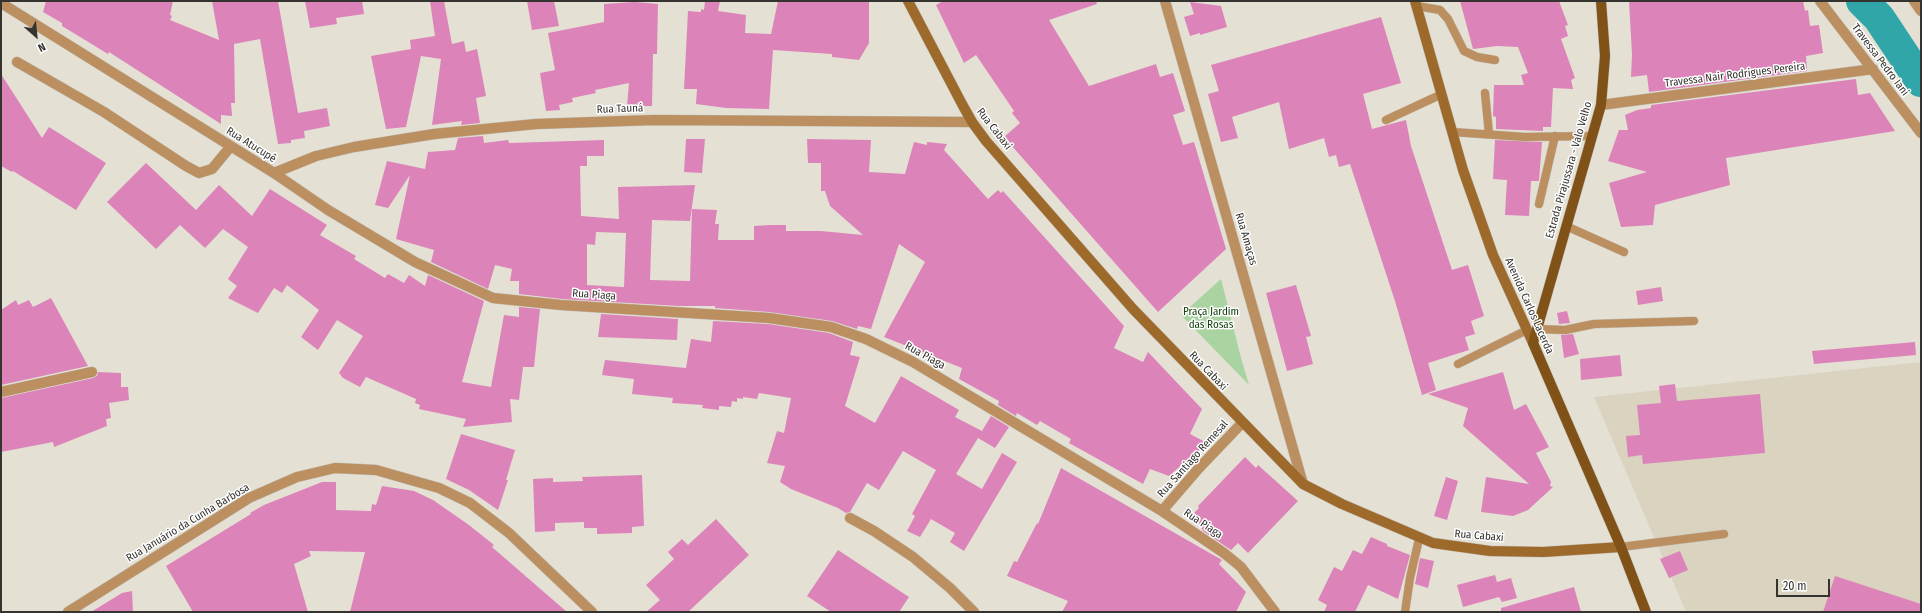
<!DOCTYPE html>
<html>
<head>
<meta charset="utf-8">
<style>
	body { margin:0 }
	#map { position:relative; width:1922px; height:613px; overflow:hidden; background:#e4e0d4; font-family:"Fira Sans Condensed",sans-serif }
	canvas { display:block }
	.frame { position:absolute; inset:0; border:2px solid #35332f; pointer-events:none }
	.north { position:absolute; left:16px; top:16px; width:40px; height:40px; -webkit-text-stroke:3px #fff; paint-order:stroke; rotate:153deg; font-size:11px; font-weight:700; line-height:16px; text-align:center; color:#35332f }
	.north::after { content:''; display:block; margin:auto; width:14px; height:18px; background:#35332f; clip-path:polygon(50% 0,100% 100%,50% 72%,0 100%) }
	.scale { position:absolute; left:1776px; top:579px; width:54px; height:18px; box-sizing:border-box; border:2px solid #35332f; border-top:0; padding-left:5px; font-size:12px; line-height:14px; white-space:nowrap; color:#35332f; -webkit-text-stroke:3px #fff; paint-order:stroke }
</style>
</head>
<body>
<div id="map">
<canvas width="1922" height="613"></canvas>
<div class="frame"></div>
<div class="north">N</div>
<div class="scale">20 m</div>
</div>
<script>
const ctx = document.querySelector('canvas').getContext('2d');
ctx.lineJoin = 'round';
function fillPath(path, color) {
  ctx.fillStyle = color;
  ctx.fill(path, 'evenodd');
}
function shape(rows) {
  const path = new Path2D();
  for (const r of rows) {
    path.moveTo(r[0], r[1]);
    for (let i = 2; i < r.length; i += 2) path.lineTo(r[i], r[i + 1]);
  }
  return path;
}
function stroke(path, color, width, dash) {
  ctx.strokeStyle = color;
  ctx.lineWidth = width;
  ctx.lineCap = dash ? 'butt' : 'round';
  ctx.setLineDash(dash || []);
  ctx.stroke(path);
}
function label(font, color, halo, rows, align = 'center') {
  ctx.font = font + ' "Fira Sans Condensed",sans-serif';
  ctx.lineWidth = 3;
  ctx.setLineDash([]);
  ctx.textBaseline = 'middle';
  ctx.strokeStyle = halo;
  ctx.fillStyle = color;
  for (const [text, x, y, turn = 0] of rows) {
    ctx.save();
    ctx.translate(x, y);
    ctx.rotate((+turn || 0) * Math.PI / 180);
    ctx.textAlign = isNaN(turn) ? turn : align;
    if (halo) ctx.strokeText(text, 0, 0);
    ctx.fillText(text, 0, 0);
    ctx.restore();
  }
}
fillPath(shape([
	[1921,362,1921,612,1686,612,1594,397]
]), '#d9d3c0');
fillPath(shape([
	[1221,279,1241,358,1249,385,1181,315]
]), '#a9d3a1');
stroke(shape([
	[1862,1,1879,18,1921,81]
]), '#31a6a8', 32);
fillPath(shape([
	[46,1,173,1,170,15,172,16,170,20,219,40,212,1,278,1,298,113,327,108,330,126,304,131,305,138,291,140,291,143,278,144,260,39,234,44,235,103,231,103,232,116,221,115,221,124,109,52,108,54,62,26,62,23,43,12],
	[305,1,362,1,364,14,336,18,337,24,310,28],
	[430,1,444,1,452,44,464,41,466,52,477,49,486,96,476,98,480,123,461,125,462,121,432,125,441,59,421,56,406,127,386,129,371,56,411,49,410,40,435,36],
	[527,1,554,1,559,26,532,30],
	[705,1,720,1,718,11,746,15,745,33,771,34,778,1,869,1,869,43,859,60,832,57,832,54,773,50,769,109,726,108,696,104,697,89,684,89,688,11,701,12,701,9,704,10],
	[943,1,1096,1,1097,4,1049,20,1089,86,1156,64,1160,77,1173,73,1185,111,1173,115,1183,145,1194,142,1226,249,1158,312,1004,137,1020,123,1012,113,1014,111,976,55,964,63,936,5],
	[1460,1,1559,1,1568,25,1565,26,1568,36,1561,39,1575,78,1571,80,1573,89,1553,88,1551,127,1543,127,1543,131,1496,129,1496,117,1493,116,1494,85,1524,85,1521,75,1528,73,1518,47,1497,46,1473,49],
	[1629,1,1803,1,1805,11,1808,10,1810,26,1819,25,1823,53,1806,56,1807,71,1649,92,1647,75,1631,77,1632,54],
	[635,2,658,4,657,54,653,54,652,106,627,106,629,83,595,90,596,93,572,98,573,102,559,105,560,110,546,111,540,73,555,70,548,33,604,22,604,4],
	[1190,2,1221,6,1227,27,1200,35,1200,33,1190,36,1184,17,1194,14],
	[1381,17,1401,83,1363,94,1372,129,1406,120,1411,146,1452,270,1468,265,1484,316,1471,321,1475,334,1465,337,1469,350,1428,363,1436,390,1422,395,1395,301,1350,164,1339,167,1336,155,1329,157,1324,138,1289,149,1279,102,1232,117,1238,138,1221,142,1208,94,1219,91,1211,65],
	[1,74,42,138,49,127,106,163,76,210,13,171,12,172,1,166],
	[1856,79,1858,95,1870,93,1895,131,1726,158,1730,185,1655,205,1653,225,1621,227,1609,183,1647,172,1608,161,1619,130,1628,130,1625,115,1637,110,1651,108,1651,105],
	[483,136,484,143,508,140,509,143,604,140,604,156,587,156,587,166,580,166,581,216,619,219,618,187,695,185,690,221,652,220,650,280,690,281,692,209,717,210,715,224,719,224,718,240,754,240,754,226,770,225,786,225,786,231,821,231,863,235,830,206,825,191,821,191,821,163,808,163,807,139,871,140,869,172,905,174,914,142,927,145,927,142,947,144,944,150,988,199,998,190,1001,193,1003,191,1124,326,1114,348,1143,362,1148,352,1202,409,1190,434,1207,443,1169,476,1150,469,1143,484,1069,443,1071,439,1040,421,1037,425,1017,413,1016,416,998,405,999,401,959,379,962,368,884,337,925,262,899,244,871,329,858,326,857,329,832,321,769,312,715,308,715,306,679,306,562,299,519,294,519,281,510,281,512,269,495,265,488,289,431,262,434,250,396,239,410,175,388,208,375,205,387,161,425,169,428,152,455,150,458,138],
	[596,232,626,233,624,287,587,285,587,244,595,245],
	[686,139,705,139,702,173,684,172],
	[1495,140,1542,142,1539,181,1531,181,1529,216,1505,215,1507,180,1493,179],
	[146,163,196,210,219,185,252,216,270,189,327,225,320,235,356,256,354,259,385,278,388,274,404,283,409,275,425,286,428,275,484,301,462,382,491,387,504,315,519,317,519,307,540,309,534,367,523,367,519,400,510,399,512,422,463,427,466,419,419,409,420,405,415,403,416,399,366,377,360,387,343,378,339,373,363,336,337,320,318,350,301,337,319,310,287,285,282,293,274,288,258,313,228,298,237,286,228,279,248,247,223,229,205,248,180,225,156,249,107,202],
	[1296,285,1311,336,1306,337,1313,364,1287,371,1266,293],
	[1661,287,1663,301,1638,305,1636,291],
	[51,298,88,366,1,385,1,310,16,300,18,305,29,300,33,307],
	[1567,311,1570,323,1559,324,1557,313],
	[601,314,678,319,677,340,598,337],
	[713,321,768,324,829,333,853,342,850,355,860,357,845,406,875,423,901,376,959,410,955,417,982,431,991,416,1009,427,995,448,978,438,956,474,982,489,1002,453,1017,462,964,551,950,542,955,533,931,519,920,537,907,531,915,516,912,514,936,470,903,451,879,490,867,483,850,512,846,513,838,508,791,489,780,482,785,466,767,463,777,431,784,433,791,398,759,393,757,399,743,397,743,399,737,398,737,402,732,401,731,407,719,406,719,410,702,408,703,405,672,403,673,398,632,394,634,379,602,375,605,360,686,368,691,339,711,342],
	[1573,334,1579,354,1564,358,1561,335],
	[1915,342,1916,355,1814,364,1812,351],
	[1620,355,1622,376,1581,380,1580,359],
	[98,372,121,373,121,387,128,387,129,400,109,403,111,418,106,419,107,426,54,447,53,442,1,452,1,398,93,378,97,376],
	[1503,372,1514,410,1526,404,1549,447,1536,453,1551,482,1550,486,1553,487,1528,510,1513,516,1481,512,1486,477,1529,484,1463,426,1468,408,1428,394],
	[1675,384,1677,401,1760,394,1765,453,1643,464,1642,455,1628,457,1626,436,1640,435,1637,405,1661,403,1659,386],
	[461,434,515,450,506,480,508,480,498,510,469,490,446,479],
	[1245,457,1256,468,1258,465,1298,501,1248,553,1238,543,1231,550,1203,531,1194,513,1199,508,1198,506],
	[1061,468,1222,560,1219,564,1246,592,1236,612,1062,612,1068,601,1007,576,1014,561,1017,562,1037,523,1038,524],
	[642,475,644,526,632,527,632,533,597,534,597,528,584,528,584,522,555,523,555,531,535,532,533,479,553,478,553,482,583,481,582,477],
	[1446,477,1458,481,1447,520,1434,516],
	[322,482,336,482,336,510,371,511,372,504,376,505,382,486,414,491,433,500,469,525,494,545,492,547,567,612,350,612,365,552,309,551,311,556,294,564,308,612,193,612,166,566,251,514,250,513,264,505],
	[716,519,749,555,688,612,646,612,660,600,646,585,674,559,668,552,682,539,688,545],
	[1371,537,1387,544,1387,546,1410,555,1398,599,1368,585,1355,612,1324,612,1327,605,1318,600,1334,567,1342,571,1353,550,1362,554],
	[838,550,909,597,899,612,831,612,807,596],
	[1680,551,1688,570,1669,578,1660,559],
	[1420,558,1434,561,1428,588,1415,584],
	[1495,575,1497,582,1511,578,1517,598,1502,602,1499,597,1463,607,1457,585],
	[1835,576,1921,604,1921,612,1823,612],
	[1574,587,1581,612,1501,612,1501,608],
	[132,591,133,612,91,612,122,593]
]), '#dc84b9');
const lane = shape([
	[1417,6,1440,10,1448,19,1464,51,1477,57,1495,60],
	[1485,93,1489,134],
	[1386,120,1442,94],
	[1453,132,1525,137,1591,136],
	[1539,204,1555,136],
	[1566,226,1624,252],
	[1537,329,1565,330,1594,324,1694,321],
	[1458,364,1527,330],
	[1621,547,1724,534],
	[1405,612,1410,578,1419,539]
]);
const street = shape([
	[1165,1,1303,484],
	[1820,1,1921,133],
	[1914,1,1921,11],
	[1,3,274,173,328,210,415,262,493,298,561,305,769,318,831,327,866,339,913,362,1162,511,1224,553,1241,567,1275,612],
	[17,62,104,112,186,166,199,173,212,169,231,146],
	[1601,105,1873,69],
	[274,173,316,156,354,147,434,134,536,124,654,120,972,122],
	[1,392,92,372],
	[1162,511,1199,468,1242,423],
	[850,518,874,531,913,557,950,588,974,612],
	[68,612,249,498,297,477,335,468,376,470,439,488,470,503,509,533,592,612]
]);
const secondary = shape([
	[908,1,962,104,972,122,986,141,1133,309,1303,484,1342,504,1433,543,1490,551,1543,552,1621,547],
	[1415,1,1463,170,1493,255,1533,343]
]);
const primary = shape([
	[1601,1,1605,56,1601,105,1533,343,1621,547,1646,612]
]);
stroke(lane, '#c1bdb3', 9);
stroke(street, '#c1bdb3', 11);
stroke(secondary, '#c1bdb3', 11);
stroke(primary, '#c1bdb3', 11);
stroke(lane, '#bb8f5f', 8);
stroke(street, '#bb8f5f', 10);
stroke(secondary, '#9d6a2c', 10);
stroke(primary, '#815217', 10);
label('11px', '#35332f', '#fff', [
	["Travessa Pedro Iani",1880,60,53],
	["Travessa Nair Rodrigues Pereira",1735,75,-7],
	["Rua Tauná",620,109,-2],
	["Rua Cabaxi",994,129,52],
	["Rua Atucupê",251,145,32],
	["Estrada Pirajussara - Valo Velho",1569,170,-74],
	["Rua Amaças",1246,239,74],
	["Rua Piaga",594,295,4],
	["Avenida Carlos Lacerda",1529,306,66],
	["Rua Piaga",925,356,29],
	["Rua Cabaxi",1208,371,46],
	["Rua Santiago Remesal",1193,459,-48],
	["Rua Januário da Cunha Barbosa",188,523,-31],
	["Rua Piaga",1203,524,34],
	["Rua Cabaxi",1479,536,5]
]);
label('11px', '#14400c', '#fff', [
	["Praça Jardim",1211,312],
	["das Rosas",1211,325]
]);
</script>
</body>
</html>
